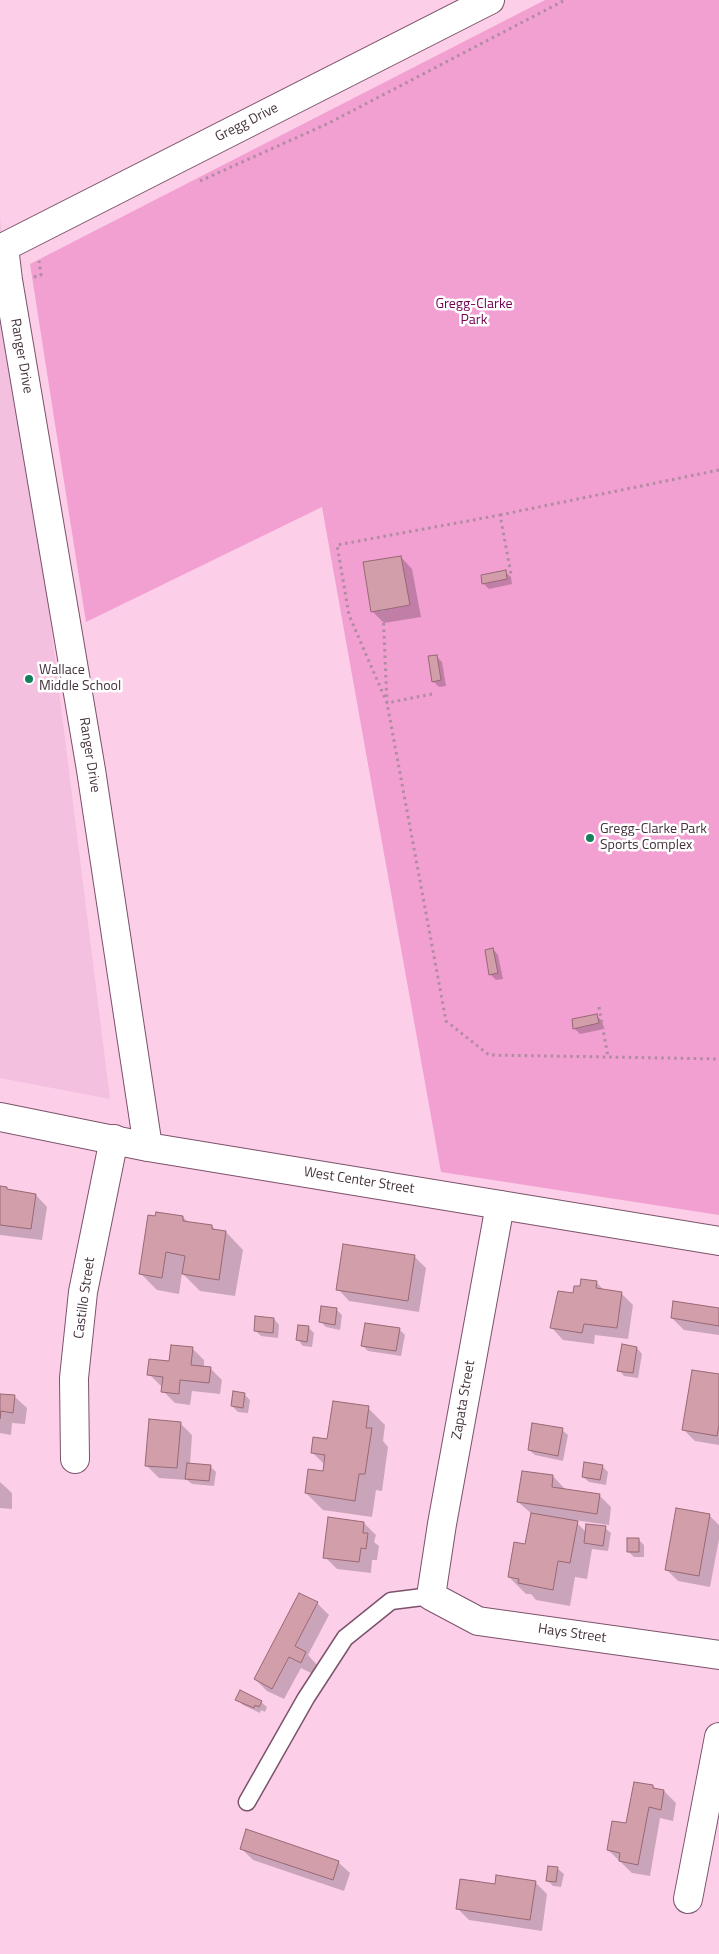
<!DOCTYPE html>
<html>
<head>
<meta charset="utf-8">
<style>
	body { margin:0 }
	canvas { display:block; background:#fdcee8 }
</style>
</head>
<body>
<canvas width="719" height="1954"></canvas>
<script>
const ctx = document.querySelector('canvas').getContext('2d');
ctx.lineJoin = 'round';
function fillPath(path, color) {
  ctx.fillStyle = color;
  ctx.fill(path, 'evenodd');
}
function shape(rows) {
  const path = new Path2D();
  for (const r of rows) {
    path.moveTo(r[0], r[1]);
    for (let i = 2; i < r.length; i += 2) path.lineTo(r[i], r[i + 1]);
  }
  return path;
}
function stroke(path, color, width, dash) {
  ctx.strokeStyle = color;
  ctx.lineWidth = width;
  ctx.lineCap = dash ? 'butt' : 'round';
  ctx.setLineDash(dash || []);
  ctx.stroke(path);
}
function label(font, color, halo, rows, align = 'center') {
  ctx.font = font + ' "Titillium Web",sans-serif';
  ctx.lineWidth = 5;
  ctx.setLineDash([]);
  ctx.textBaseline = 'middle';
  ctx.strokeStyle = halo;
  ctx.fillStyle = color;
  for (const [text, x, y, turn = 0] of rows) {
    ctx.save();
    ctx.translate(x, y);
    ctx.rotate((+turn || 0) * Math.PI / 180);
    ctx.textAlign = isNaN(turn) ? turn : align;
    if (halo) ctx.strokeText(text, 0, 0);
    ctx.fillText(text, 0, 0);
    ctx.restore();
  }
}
fillPath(shape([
	[0,217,1,227,110,1099,0,1078]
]), '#f4c0df');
fillPath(shape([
	[545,0,719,0,719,1215,441,1172,322,507,86,622,30,264]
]), '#f29fd1');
fillPath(shape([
	[401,557,412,569,421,617,384,623,372,611],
	[505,572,511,577,512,584,489,589,483,583],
	[436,656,442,662,446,686,439,687,433,681],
	[493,949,498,955,503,979,496,980,490,974],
	[596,1015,602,1021,604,1029,580,1034,574,1028],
	[0,1188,36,1195,47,1207,42,1240,0,1235],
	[183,1217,189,1223,212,1226,216,1231,226,1232,243,1250,235,1296,200,1291,182,1273,179,1294,157,1290,140,1273],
	[414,1256,426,1268,419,1312,349,1301,338,1289],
	[597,1283,605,1291,621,1293,633,1305,628,1339,595,1335,594,1344,563,1340,552,1328,574,1295],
	[336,1309,342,1315,340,1330,326,1327,320,1321],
	[719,1310,719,1335,684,1330,672,1318],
	[274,1319,279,1325,278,1338,261,1336,255,1330],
	[308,1327,314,1333,312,1347,303,1346,298,1340],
	[399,1329,405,1335,401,1356,368,1351,362,1345],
	[192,1348,204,1360,204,1367,210,1368,222,1380,220,1394,192,1391,190,1405,175,1403,163,1391,163,1386,161,1386,149,1374],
	[637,1348,642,1354,638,1378,624,1376,619,1370],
	[719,1376,719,1445,695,1441,683,1429],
	[244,1394,250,1400,248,1413,238,1412,232,1406],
	[0,1395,15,1397,27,1408,25,1424,12,1423,11,1435,0,1433],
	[368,1408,385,1425,383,1441,388,1447,382,1491,376,1490,372,1517,323,1510,306,1493,324,1473,325,1465,312,1452],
	[180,1423,192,1435,190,1465,210,1466,216,1472,214,1486,192,1484,187,1480,159,1478,147,1466],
	[562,1430,568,1435,563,1461,535,1455,529,1450],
	[602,1466,608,1472,606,1485,589,1482,583,1477],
	[553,1476,564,1488,564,1490,599,1495,611,1507,609,1525,574,1520,586,1532,605,1528,611,1533,608,1551,592,1549,587,1579,575,1577,570,1606,536,1600,531,1594,526,1594,509,1577,526,1545,532,1514,518,1502],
	[0,1482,12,1493,12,1509,0,1508],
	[709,1515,719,1525,719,1539,710,1587,678,1581,666,1569],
	[364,1523,376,1535,374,1542,379,1546,377,1560,372,1560,371,1573,337,1569,325,1557],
	[639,1540,644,1545,644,1557,634,1557,628,1551],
	[317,1603,329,1615,308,1655,317,1665,313,1674,301,1668,284,1699,267,1691,255,1679],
	[237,1699,261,1702,267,1707,265,1712,261,1710,260,1713,243,1705],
	[653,1786,656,1790,664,1791,676,1803,673,1821,660,1818,650,1876,632,1873,608,1850],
	[241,1848,338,1862,350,1873,344,1891,253,1860],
	[558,1869,564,1874,561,1887,553,1886,547,1880],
	[535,1882,547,1894,542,1931,469,1920,457,1908,496,1886]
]), '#0003');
const building = shape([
	[401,556,410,605,371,612,363,562,401,556],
	[506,570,507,579,482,584,481,575,506,570],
	[437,655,441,680,432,682,428,656,437,655],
	[493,948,498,973,489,975,485,950,493,948],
	[597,1014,599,1023,573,1029,572,1019,597,1014],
	[0,1186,7,1187,7,1189,36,1194,31,1229,0,1225,0,1186],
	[156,1212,183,1216,183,1221,212,1225,212,1229,226,1231,219,1280,182,1274,185,1256,166,1252,162,1278,139,1274,148,1215,155,1216,156,1212],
	[343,1244,415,1255,408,1301,336,1290,343,1244],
	[581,1279,597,1281,596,1288,622,1292,617,1328,584,1324,582,1333,550,1328,558,1291,573,1293,574,1286,580,1286,581,1279],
	[673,1301,719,1308,719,1326,671,1318,673,1301],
	[321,1306,337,1308,335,1325,319,1322,321,1306],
	[255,1316,274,1318,273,1333,254,1331,255,1316],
	[365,1323,400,1328,396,1351,361,1346,365,1323],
	[298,1325,309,1326,307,1342,296,1340,298,1325],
	[622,1344,637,1347,633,1373,617,1371,622,1344],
	[171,1345,193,1347,191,1365,211,1367,209,1383,180,1380,179,1394,161,1392,163,1377,147,1375,149,1359,169,1361,171,1345],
	[692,1370,719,1374,719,1425,717,1436,682,1430,692,1370],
	[233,1391,245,1393,243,1408,231,1406,233,1391],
	[0,1394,15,1395,13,1413,1,1411,0,1419,0,1394],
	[333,1401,369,1406,366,1428,372,1428,365,1474,359,1474,355,1501,305,1493,308,1469,323,1471,325,1455,311,1453,313,1437,327,1439,333,1401],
	[149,1419,181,1422,177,1468,145,1466,149,1419],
	[532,1423,563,1428,558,1456,528,1450,532,1423],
	[584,1462,603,1465,600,1480,582,1477,584,1462],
	[187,1463,211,1465,209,1481,185,1479,187,1463],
	[522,1471,553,1475,552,1487,600,1494,597,1514,517,1502,522,1471],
	[676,1508,710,1514,699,1576,665,1570,676,1508],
	[531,1513,578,1521,570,1563,558,1561,553,1590,518,1583,519,1579,508,1577,514,1542,525,1544,531,1513],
	[328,1517,364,1522,363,1533,368,1533,366,1549,361,1548,359,1562,323,1558,328,1517],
	[586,1524,606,1526,603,1546,584,1543,586,1524],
	[627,1538,639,1538,639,1552,627,1552,627,1538],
	[299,1593,318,1602,295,1646,306,1652,301,1663,289,1657,272,1689,254,1679,299,1593],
	[240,1690,262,1701,259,1707,255,1705,254,1708,235,1700,240,1690],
	[634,1782,653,1785,653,1788,664,1790,661,1810,649,1807,638,1865,619,1861,620,1853,607,1850,612,1821,626,1823,634,1782],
	[246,1829,339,1861,333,1880,240,1849,246,1829],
	[548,1866,558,1867,556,1882,546,1881,548,1866],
	[496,1875,536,1881,530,1920,456,1909,460,1879,495,1884,496,1875]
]);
fillPath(building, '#d19eaa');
stroke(building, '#986874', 1);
const lane = shape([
	[247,1802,306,1698,345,1638,391,1601,431,1596]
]);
const street = shape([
	[148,1147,91,770,8,280,4,247,490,0],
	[500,1205,442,1524,431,1596,478,1621,719,1655],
	[75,1459,74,1378,83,1292,114,1139],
	[688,1899,719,1737]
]);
const secondary = shape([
	[0,1117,148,1147,719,1241]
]);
stroke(lane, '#7b536b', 19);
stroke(street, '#7b536b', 30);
stroke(secondary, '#7b536b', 30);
stroke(shape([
	[200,181,329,123,565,0],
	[34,277,41,275,39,261],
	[500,515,719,470],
	[383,610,387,703,446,1021,489,1055,608,1057],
	[432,694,387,703,349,615,337,545,500,515,511,574],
	[599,1007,608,1057,719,1059]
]), '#af8ca0', 3, [2.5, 4]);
stroke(lane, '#fff', 16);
stroke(street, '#fff', 28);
stroke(secondary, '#fff', 28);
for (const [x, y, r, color] of [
	[29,679,5,"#147f5a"],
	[590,838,5,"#147f5a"]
]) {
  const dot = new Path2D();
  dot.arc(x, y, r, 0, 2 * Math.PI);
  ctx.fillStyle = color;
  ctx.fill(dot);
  stroke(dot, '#fff', 2);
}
label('14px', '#45323d', '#fff', [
	["Gregg Drive",247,123,-27],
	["Ranger Drive",21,356,80],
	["Ranger Drive",89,755,81],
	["West Center Street",359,1181,9],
	["Castillo Street",85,1298,-82],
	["Zapata Street",464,1400,-80],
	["Hays Street",572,1634,8]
]);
label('14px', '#720154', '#fff', [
	["Gregg-Clarke",474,305],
	["Park",474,321]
]);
label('14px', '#45323d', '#fff', [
	["Wallace",39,671],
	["Middle School",39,687],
	["Gregg-Clarke Park",600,830],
	["Sports Complex",600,846]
], 'left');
</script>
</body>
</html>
